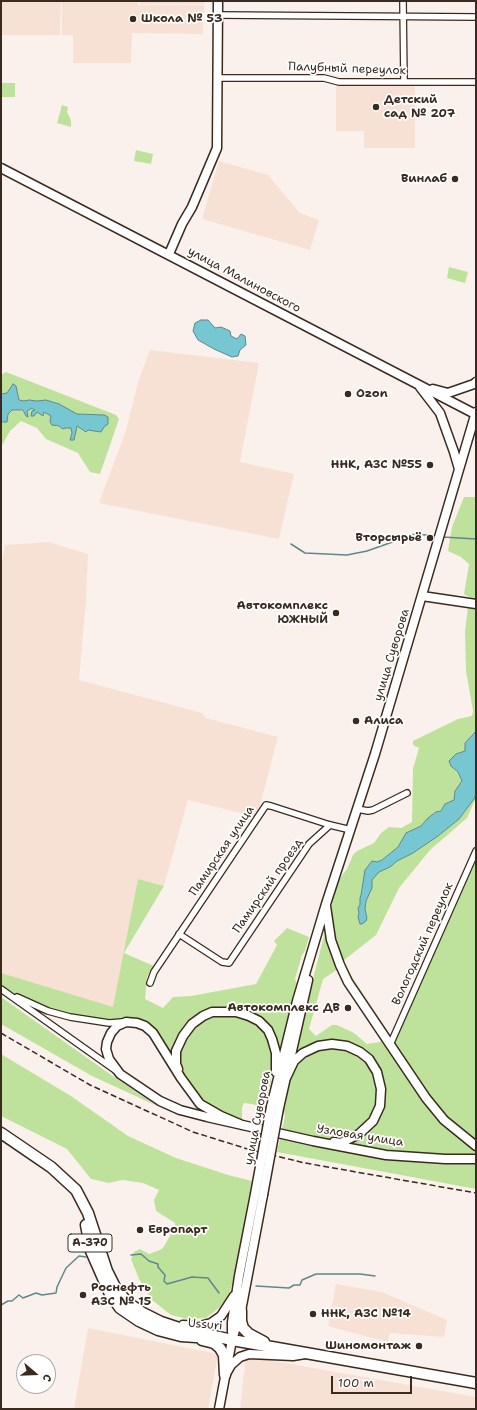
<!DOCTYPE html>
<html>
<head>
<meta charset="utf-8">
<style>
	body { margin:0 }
	#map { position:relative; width:477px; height:1410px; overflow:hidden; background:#fbf1ec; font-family:"Shantell Sans",sans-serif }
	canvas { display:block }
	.frame { position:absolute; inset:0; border:2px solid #3b2a1e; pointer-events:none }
	.north { position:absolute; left:16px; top:1354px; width:40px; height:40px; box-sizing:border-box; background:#fff; border:1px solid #b1aaa5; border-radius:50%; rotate:109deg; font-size:11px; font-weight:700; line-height:16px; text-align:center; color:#3b2a1e }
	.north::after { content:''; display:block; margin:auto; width:14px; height:18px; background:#3b2a1e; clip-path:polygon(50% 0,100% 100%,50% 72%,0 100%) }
	.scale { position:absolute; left:331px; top:1376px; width:81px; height:18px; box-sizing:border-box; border:2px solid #3b2a1e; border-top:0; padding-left:5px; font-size:12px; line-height:14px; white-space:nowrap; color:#3b2a1e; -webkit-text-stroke:3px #fff; paint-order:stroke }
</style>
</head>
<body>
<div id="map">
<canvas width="477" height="1410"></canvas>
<div class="frame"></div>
<div class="north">С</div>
<div class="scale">100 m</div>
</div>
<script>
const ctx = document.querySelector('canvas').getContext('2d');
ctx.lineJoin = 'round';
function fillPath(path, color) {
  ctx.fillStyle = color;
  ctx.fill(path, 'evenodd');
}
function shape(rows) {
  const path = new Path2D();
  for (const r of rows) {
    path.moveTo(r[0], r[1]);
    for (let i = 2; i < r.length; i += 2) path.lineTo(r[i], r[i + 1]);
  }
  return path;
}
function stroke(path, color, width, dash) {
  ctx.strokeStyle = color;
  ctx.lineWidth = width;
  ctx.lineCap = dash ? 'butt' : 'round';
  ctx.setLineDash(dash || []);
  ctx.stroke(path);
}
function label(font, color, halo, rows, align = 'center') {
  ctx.font = font + ' "Shantell Sans",sans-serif';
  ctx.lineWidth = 3.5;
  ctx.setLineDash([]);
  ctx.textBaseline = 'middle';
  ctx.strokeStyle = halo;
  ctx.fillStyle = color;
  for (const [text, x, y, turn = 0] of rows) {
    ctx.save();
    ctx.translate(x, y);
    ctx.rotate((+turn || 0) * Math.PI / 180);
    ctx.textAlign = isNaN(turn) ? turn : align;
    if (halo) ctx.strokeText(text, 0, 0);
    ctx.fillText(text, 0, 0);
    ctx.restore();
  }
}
fillPath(shape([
	[1,1,61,1,60,35,1,35],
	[62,1,138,1,138,5,204,5,203,34,132,33,131,63,73,63,73,35,62,35],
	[140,1,205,1,205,4,140,4],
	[336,83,415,83,415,148,364,148,364,131,336,131],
	[219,161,268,175,300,213,319,220,310,250,202,219],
	[150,350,259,363,240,462,294,474,279,539,99,503,126,430,139,379],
	[49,542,88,554,86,601,79,680,202,713,206,718,278,737,257,817,188,800,164,886,138,879,114,1008,31,984,1,973,1,567,5,545],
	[336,1284,382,1292,447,1320,444,1337,390,1333,388,1342,328,1326],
	[88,1328,218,1354,208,1409,74,1409],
	[246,1356,476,1397,476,1409,240,1409]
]), '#f7e1d5');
fillPath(shape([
	[1,83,15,83,15,97,1,97],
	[62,105,68,107,67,112,71,120,71,127,57,123],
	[136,150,153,154,151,164,134,161],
	[449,267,468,272,465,283,447,278],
	[6,372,116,415,119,419,100,474,90,472,78,453,46,439,37,428,21,421,10,431,1,447,1,422,3,423,8,418,8,414,12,410,23,411,26,416,28,417,27,411,32,408,43,416,44,412,52,416,55,426,71,428,72,433,70,440,77,426,88,430,99,431,104,415,77,414,59,404,46,400,37,401,29,400,24,401,19,400,16,386,11,386,7,393,1,394,1,375],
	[464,497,476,497,476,599,467,596,464,594,469,564,461,557,448,551,452,527],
	[468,606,476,607,476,731,471,735,465,751,456,754,451,766,458,772,462,781,455,791,454,800,445,804,441,811,436,812,428,818,421,826,406,833,398,847,386,857,377,862,372,861,370,863,366,870,361,895,360,898,363,922,366,921,367,919,365,909,366,901,372,888,372,880,379,872,390,867,397,861,413,853,438,836,459,819,474,799,476,794,476,798,467,818,430,850,399,888,376,935,343,961,352,977,391,1036,476,845,476,1189,277,1152,285,1116,283,1108,288,1081,294,1068,297,1052,295,1049,338,881,347,869,353,855,357,851,374,843,381,833,389,827,401,828,412,822,413,769,419,748,413,745,413,741,458,719,472,716,473,711,466,671,465,632],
	[341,967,385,1038,380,1042,367,1044,354,1033,337,1025,332,1025,316,1036,309,1029,323,979],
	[138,879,164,886,124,953,154,966,147,977,145,999,163,1008,173,997,191,996,256,984,277,945,274,941,287,928,309,937,305,951,302,955,295,979,297,984,281,1048,279,1049,266,1023,211,1010,198,1014,187,1022,180,1034,173,1057,170,1057,157,1036,135,1021,105,1020,71,1015,38,1005,12,992,1,985,1,973,113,1007],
	[1,997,117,1079,157,1106,92,1076,1,1024],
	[228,1015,240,1016,252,1021,261,1029,268,1038,271,1050,271,1082,263,1107,252,1104,244,1103,242,1107,242,1119,240,1121,215,1111,193,1090,184,1075,180,1063,180,1051,183,1041,192,1028,202,1021,215,1016],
	[1,1054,71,1096,128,1136,176,1158,228,1175,252,1181,234,1277,229,1295,220,1307,206,1318,188,1319,171,1315,152,1300,139,1279,131,1259,134,1252,140,1249,149,1254,160,1250,163,1248,175,1227,175,1223,156,1211,154,1200,159,1190,143,1183,122,1180,109,1183,91,1179,67,1149,1,1116]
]), '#bee29c');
const water = shape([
	[201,320,208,320,215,328,221,327,230,331,231,336,237,339,241,334,245,336,246,345,240,350,238,356,232,357,214,349,198,340,193,331,195,323,201,320],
	[13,384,16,386,19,400,24,401,29,400,37,401,46,400,59,404,77,414,104,415,108,417,108,424,104,427,101,432,88,430,86,432,77,426,74,440,70,440,72,433,71,428,65,428,63,429,59,426,52,425,50,422,51,416,44,412,43,416,37,412,34,416,31,416,32,411,35,410,32,408,27,411,28,417,26,416,23,410,12,410,8,414,7,422,1,422,1,394,7,393,13,384],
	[476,731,476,794,474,799,459,819,438,836,413,853,397,861,390,867,379,872,372,880,372,888,366,901,365,909,367,918,366,921,362,924,360,924,358,917,359,913,358,908,360,905,360,898,361,895,365,870,372,861,377,862,382,860,398,847,406,833,421,826,428,818,436,812,441,811,445,804,454,800,455,791,462,781,458,772,451,766,449,761,456,754,465,751,465,743,476,731]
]);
fillPath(water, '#77c7d2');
stroke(water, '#5f888a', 1);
stroke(shape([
	[443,537,476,539],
	[291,544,305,553,347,555,367,551,415,534,437,536],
	[131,1255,141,1254,149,1261,158,1264,158,1267,165,1275,164,1281,167,1284,192,1277,208,1278,219,1293],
	[256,1286,289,1288,294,1285,300,1285,302,1280,316,1274,360,1274,375,1276],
	[1,1305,8,1301,12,1301,19,1295,23,1298,36,1293,42,1295,56,1293,57,1287,66,1268,79,1256,86,1257]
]), '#5f888a', 1.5);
const street = shape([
	[403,1,404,82],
	[218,15,476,17],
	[217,78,324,78,339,82,476,82],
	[357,809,368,811,373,810,407,793],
	[179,934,222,962,229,963,309,844,330,825],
	[150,983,154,972,266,805,271,806,330,825,351,830],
	[1,989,115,1070],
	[17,997,48,1011,70,1017,109,1023,122,1022],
	[390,1045,476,851]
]);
const secondary = shape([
	[1,168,475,414],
	[169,254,182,224,192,207,217,148,218,1],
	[420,387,440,413,454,452,459,469],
	[433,389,448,393,474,384,476,382],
	[422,596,476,604],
	[326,906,331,940,340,965,348,982,426,1098,444,1120,476,1146],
	[178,1069,176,1064,176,1051,183,1036,192,1024,203,1016,212,1012,236,1012,249,1016,259,1021,268,1030,272,1039,276,1053,276,1072],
	[286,1078,294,1061,303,1053,318,1046,332,1044,347,1046,360,1052,369,1059,377,1072,381,1089,380,1106,373,1121,359,1134,341,1143,334,1142],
	[271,1107,297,1001,326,904,375,754,476,412],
	[279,1108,308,980],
	[242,1125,221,1116,200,1104,181,1078,153,1033,145,1026,137,1023,126,1022,117,1026,111,1033,107,1042,106,1049,109,1059,120,1074,160,1101,180,1110,207,1117,313,1141,386,1155,445,1159,476,1159],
	[183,1325,200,1326,211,1323,221,1316,234,1296],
	[232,1332,232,1322,239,1276,255,1194],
	[227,1372,231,1365,240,1357,249,1354,293,1356,305,1354],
	[219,1409,232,1340,241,1311,263,1195]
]);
const highway = shape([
	[1,1133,51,1167,76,1190,88,1213,107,1271,115,1287,127,1302,143,1313,161,1322,179,1328,232,1340,476,1383],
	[86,1225,91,1251,110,1294,120,1308,139,1321,158,1330,181,1336,196,1337],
	[241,1311,241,1321,243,1328,249,1334,264,1342],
	[202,1340,214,1343,220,1348,224,1355,225,1375]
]);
stroke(street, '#3b2a1e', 8);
stroke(secondary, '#3b2a1e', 11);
stroke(highway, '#3b2a1e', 13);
stroke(street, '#fff', 5.5);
stroke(secondary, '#fff', 8);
stroke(highway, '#fff', 10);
stroke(shape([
	[1,1033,90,1085,193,1132,251,1150,305,1163,476,1193]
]), '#3b2a1e', 1.5, [6, 3]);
const secondaryBridge = shape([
	[255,1194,271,1107],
	[263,1195,279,1108]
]);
stroke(secondaryBridge, '#3b2a1e', 11, []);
stroke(secondaryBridge, '#fff', 8);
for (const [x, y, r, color] of [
	[133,19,4,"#3b2a1e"],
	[376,107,4,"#3b2a1e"],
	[455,179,4,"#3b2a1e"],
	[348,394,4,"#3b2a1e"],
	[430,465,4,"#3b2a1e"],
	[430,538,4,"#3b2a1e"],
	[336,613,4,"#3b2a1e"],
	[356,721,4,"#3b2a1e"],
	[348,1008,4,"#3b2a1e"],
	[140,1230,4,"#3b2a1e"],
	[83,1295,4,"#3b2a1e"],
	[313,1314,4,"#3b2a1e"],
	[419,1346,4,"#3b2a1e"]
]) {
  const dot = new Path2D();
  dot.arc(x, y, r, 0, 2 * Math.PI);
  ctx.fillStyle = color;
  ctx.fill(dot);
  stroke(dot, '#fff', 1.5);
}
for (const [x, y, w] of [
	[90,1243,44]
]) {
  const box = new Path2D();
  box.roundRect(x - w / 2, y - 9, w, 18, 3);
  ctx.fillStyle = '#fff';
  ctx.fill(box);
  stroke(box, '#3b2a1e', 1);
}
label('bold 11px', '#3b2a1e', null, [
	["А-370",90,1243]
]);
label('bold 12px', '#3b2a1e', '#fff', [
	["Школа № 53",141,19],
	["Детский",384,100],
	["сад № 207",384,114],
	["Винлаб",447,179,"right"],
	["Ozon",356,394],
	["ННК, АЗС №55",422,465,"right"],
	["Вторсырьё",422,538,"right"],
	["Автокомплекс",328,606,"right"],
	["ЮЖНЫЙ",328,620,"right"],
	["Алиса",364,721],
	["Автокомплекс ДВ",340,1008,"right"],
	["Европарт",148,1230],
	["Роснефть",91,1288],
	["АЗС № 15",91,1302],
	["ННК, АЗС №14",321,1314],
	["Шиномонтаж",411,1346,"right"]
], 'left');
label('12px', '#3b2a1e', '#fff', [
	["Палубный переулок",347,69,2],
	["улица Малиновского",244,280,28],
	["улица Суворова",392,655,-73],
	["Памирская улица",222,851,-56],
	["Памирский проезд",268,886,-55],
	["Вологодский переулок",423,944,-66],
	["улица Суворова",258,1118,-79],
	["Узловая улица",360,1136,9],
	["Ussuri",205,1325,5]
]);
</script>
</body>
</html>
